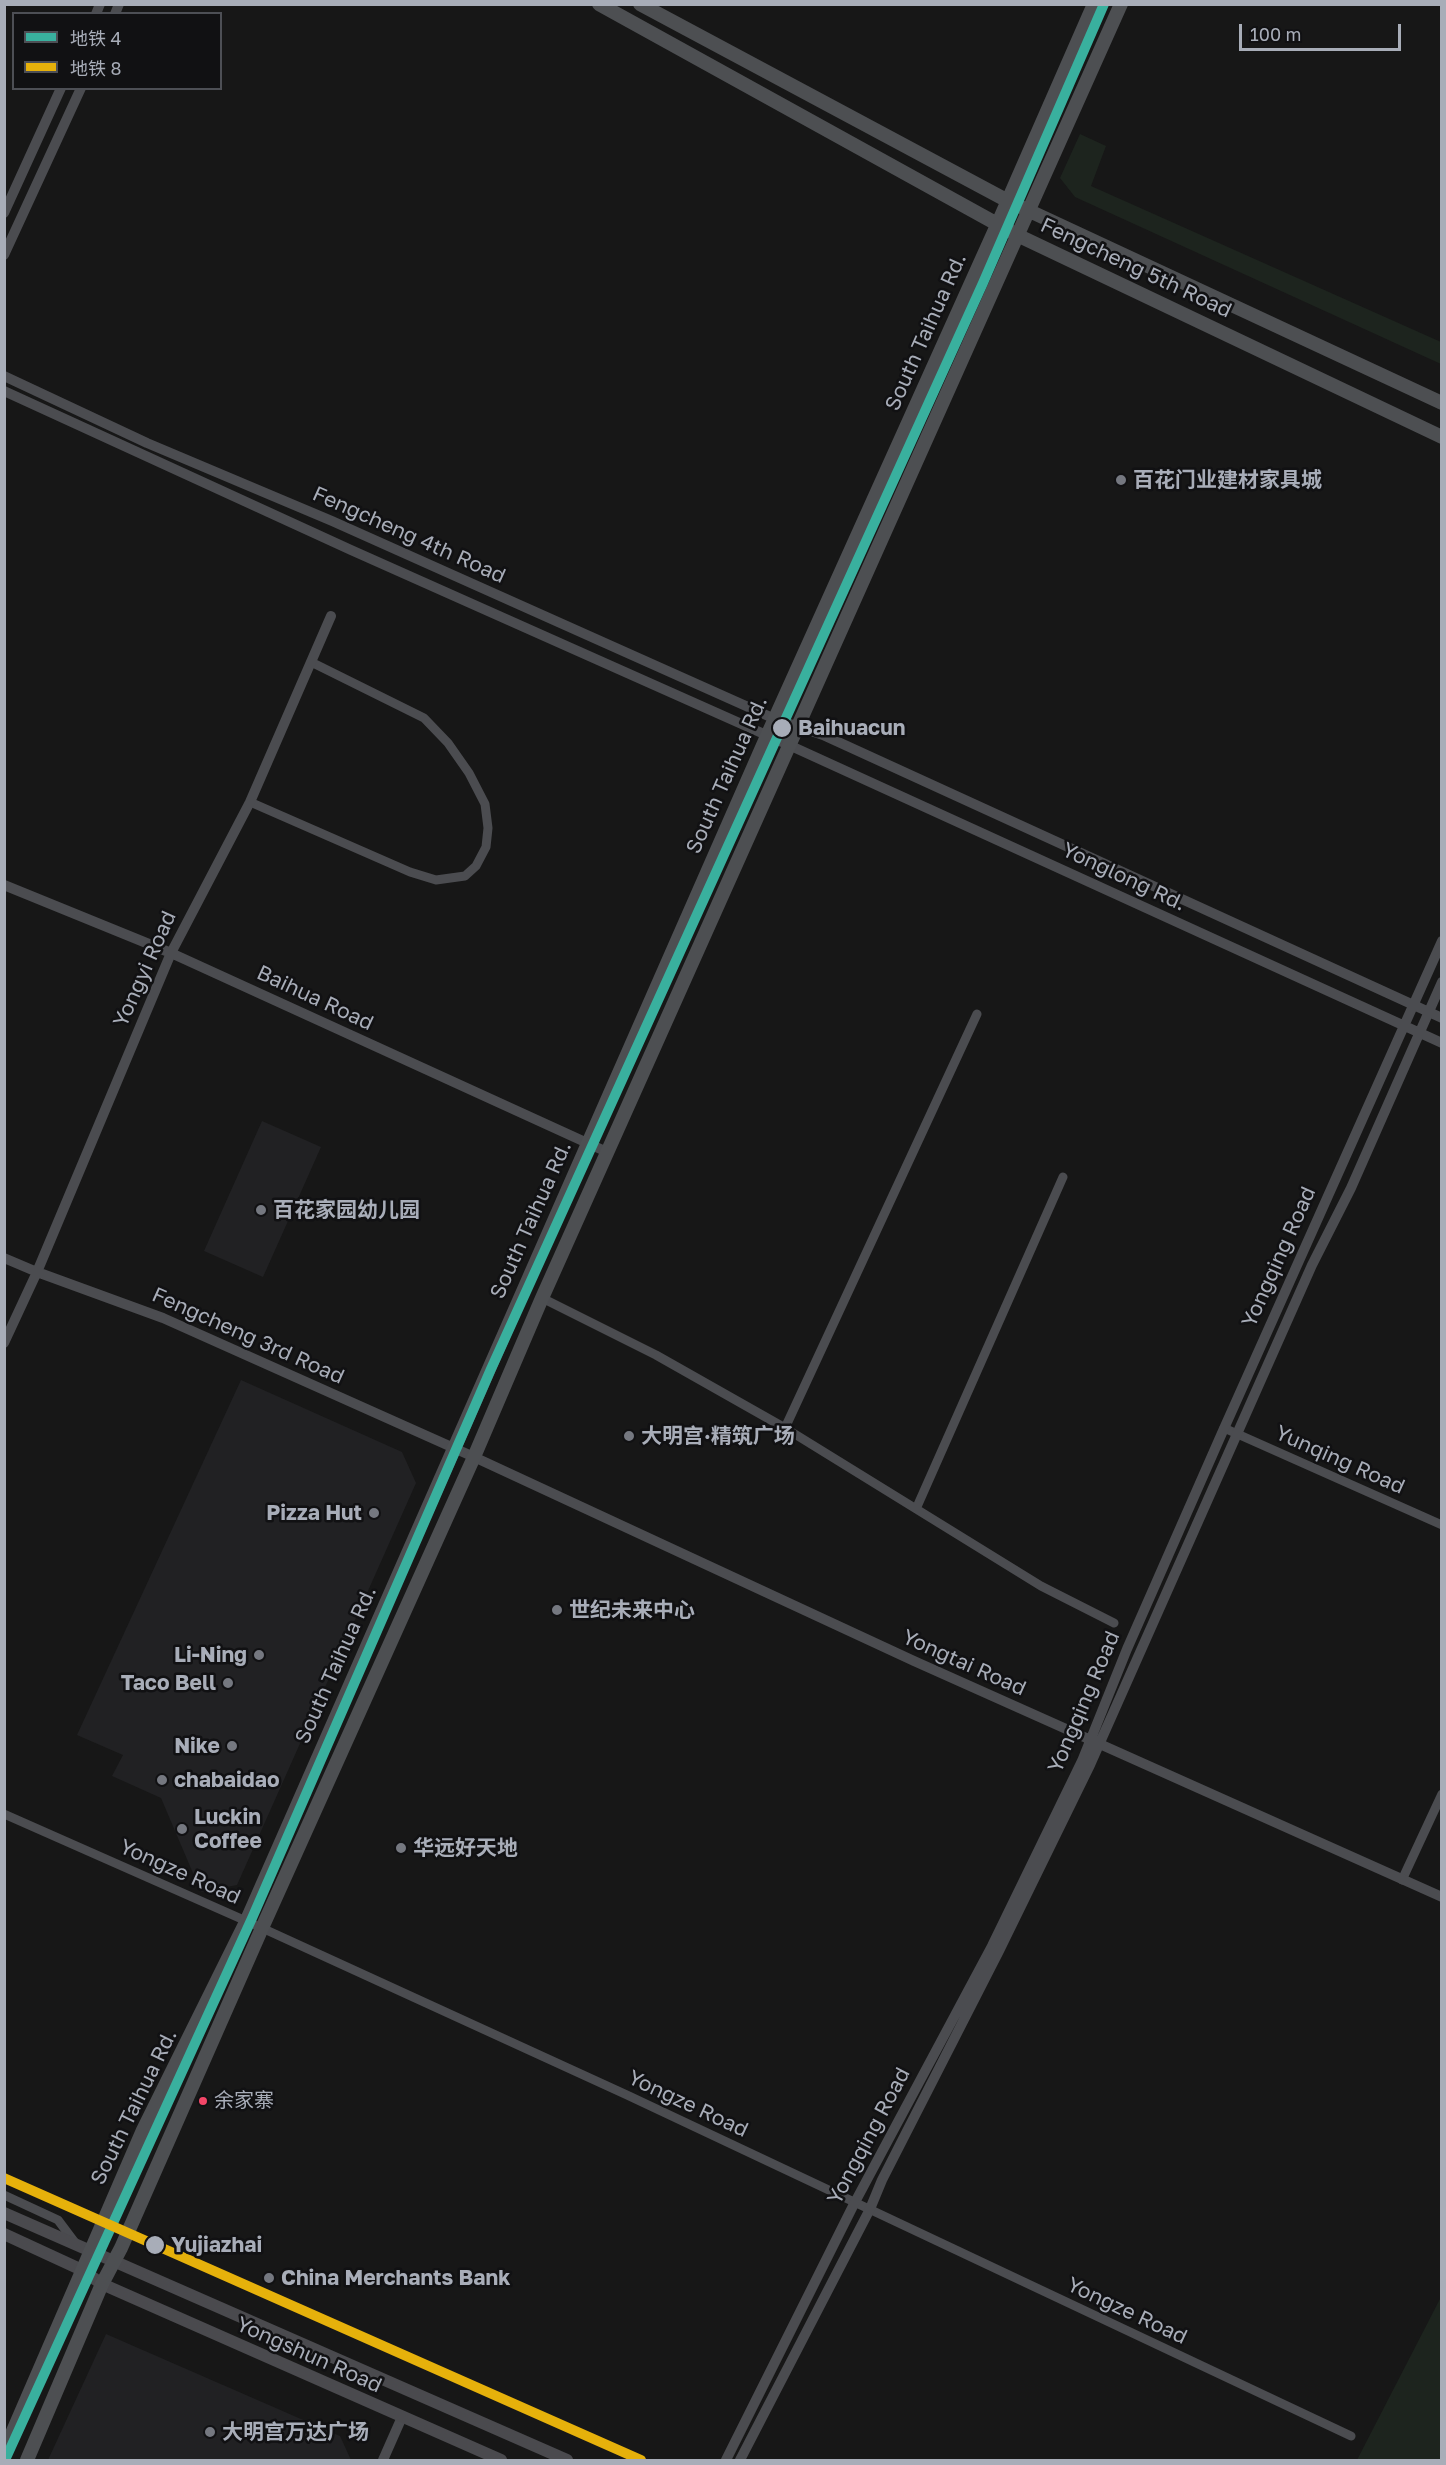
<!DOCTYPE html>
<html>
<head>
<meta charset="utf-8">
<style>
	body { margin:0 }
	#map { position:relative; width:1446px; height:2465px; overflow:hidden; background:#171717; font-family:"Golos Text","Noto Sans SC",sans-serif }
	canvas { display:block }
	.frame { position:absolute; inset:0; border:6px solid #a8adb8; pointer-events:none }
	.legend { position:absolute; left:12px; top:12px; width:210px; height:78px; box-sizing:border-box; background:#111113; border:2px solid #4d4f55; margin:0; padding:8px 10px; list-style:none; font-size:18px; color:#a8adb8 }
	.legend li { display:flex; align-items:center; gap:12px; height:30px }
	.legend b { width:30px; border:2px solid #4d4f55 }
	.scale { position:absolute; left:1239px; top:24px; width:162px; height:27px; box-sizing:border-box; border:3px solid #a8adb8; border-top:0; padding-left:8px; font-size:18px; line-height:21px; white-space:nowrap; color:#a8adb8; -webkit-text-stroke:4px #111113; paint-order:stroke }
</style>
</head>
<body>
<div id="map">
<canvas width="1446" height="2465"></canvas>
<div class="frame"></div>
<ul class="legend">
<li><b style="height:8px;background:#39b09e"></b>地铁 4</li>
<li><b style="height:8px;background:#e6b10b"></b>地铁 8</li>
</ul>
<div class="scale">100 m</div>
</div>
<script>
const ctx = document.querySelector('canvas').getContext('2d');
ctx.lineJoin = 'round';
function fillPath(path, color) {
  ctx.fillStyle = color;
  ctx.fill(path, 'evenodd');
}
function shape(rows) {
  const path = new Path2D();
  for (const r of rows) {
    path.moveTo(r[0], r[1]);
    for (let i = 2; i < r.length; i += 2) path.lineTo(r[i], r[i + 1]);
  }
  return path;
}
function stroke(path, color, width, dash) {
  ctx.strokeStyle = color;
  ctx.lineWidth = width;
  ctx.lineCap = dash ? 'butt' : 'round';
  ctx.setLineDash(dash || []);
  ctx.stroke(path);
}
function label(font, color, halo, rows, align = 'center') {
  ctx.font = font + ' "Golos Text","Noto Sans SC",sans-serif';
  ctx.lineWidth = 5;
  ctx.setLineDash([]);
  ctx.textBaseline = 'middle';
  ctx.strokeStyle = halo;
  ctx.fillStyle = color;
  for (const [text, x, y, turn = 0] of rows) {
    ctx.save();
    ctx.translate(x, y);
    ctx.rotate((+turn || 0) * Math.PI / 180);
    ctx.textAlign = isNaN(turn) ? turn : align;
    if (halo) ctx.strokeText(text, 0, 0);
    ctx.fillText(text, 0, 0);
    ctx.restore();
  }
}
fillPath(shape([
	[262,1121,321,1147,263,1277,204,1251],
	[241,1380,402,1452,416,1483,237,1885,201,1892,161,1798,112,1776,123,1755,77,1735],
	[106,2334,340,2436,351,2460,48,2460]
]), '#212123');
fillPath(shape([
	[1080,134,1106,146,1091,186,1441,342,1441,364,1075,197,1060,178],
	[1441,2297,1441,2460,1357,2460]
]), '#1d241e');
stroke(shape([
	[250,802,410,872,436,880,465,876,476,866,486,847,488,828,485,804,469,773,448,743,424,718,311,662],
	[542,1298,656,1355,785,1428,1041,1586,1114,1623],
	[785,1428,977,1014],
	[1224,1428,1442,1525],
	[916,1509,1063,1177],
	[4,1814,262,1928,627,2095,1351,2436],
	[1402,1880,1442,1794],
	[4,2195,58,2220,76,2244]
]), '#4b4c50', 9);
stroke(shape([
	[96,14,100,4],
	[115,14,119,4],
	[4,213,61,88],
	[4,255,81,88],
	[4,376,147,443,332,521,775,719,823,735,1442,1018],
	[4,391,351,550,791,746,1442,1043],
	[4,885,171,953,607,1152],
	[4,1258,37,1272,163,1318,474,1457,914,1661,1442,1897],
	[4,1343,37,1272,171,953,250,802,331,616],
	[383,2460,402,2417],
	[726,2460,854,2204,992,1946,1082,1761,1127,1649,1222,1433,1442,941],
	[740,2460,870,2209,882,2180,999,1951,1090,1765,1312,1265,1351,1188,1442,982]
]), '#4b4c50', 10);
stroke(shape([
	[4,2213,567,2460],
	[4,2234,82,2270,102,2284,501,2460]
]), '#4a4a4e', 12);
stroke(shape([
	[599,4,1017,235,1442,437],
	[640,4,1008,201,1442,403],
	[4,2452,143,2130,246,1922,767,736,998,223,1094,4],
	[27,2460,102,2284,121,2248,262,1928,474,1457,542,1298,1121,4]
]), '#4d4f52', 14);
stroke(shape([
	[5,2460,253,1916,491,1369,983,283,1104,4]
]), '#39b09e', 10);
stroke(shape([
	[4,2178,641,2460]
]), '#e6b10b', 10);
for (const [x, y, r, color] of [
	[1121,480,6,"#757880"],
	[782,728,10,"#a8adb8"],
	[261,1210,6,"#757880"],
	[629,1436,6,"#757880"],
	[374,1513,6,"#757880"],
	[557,1610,6,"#757880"],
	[259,1655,6,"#757880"],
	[228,1683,6,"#757880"],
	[232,1746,6,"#757880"],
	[162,1780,6,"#757880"],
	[182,1829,6,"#757880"],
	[401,1848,6,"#757880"],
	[203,2101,5,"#f34667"],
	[155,2245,10,"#a8adb8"],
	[269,2278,6,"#757880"],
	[210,2432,6,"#757880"]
]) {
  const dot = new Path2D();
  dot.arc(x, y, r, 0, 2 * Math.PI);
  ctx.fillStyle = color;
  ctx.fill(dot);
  stroke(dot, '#111113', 2);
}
label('20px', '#a8adb8', '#111113', [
	["余家寨",214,2101]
], 'left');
label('21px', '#a8adb8', '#111113', [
	["Fengcheng 5th Road",1136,268,25],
	["South Taihua Rd.",926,332,-66],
	["Fengcheng 4th Road",409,535,24],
	["South Taihua Rd.",727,775,-66],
	["Yonglong Rd.",1124,877,25],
	["Yongyi Road",145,969,-66],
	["Baihua Road",315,998,25],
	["South Taihua Rd.",531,1220,-66],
	["Yongqing Road",1279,1257,-66],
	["Fengcheng 3rd Road",248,1336,24],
	["Yunqing Road",1340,1460,24],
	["Yongtai Road",964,1663,24],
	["South Taihua Rd.",336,1665,-66],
	["Yongqing Road",1084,1702,-67],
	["Yongze Road",180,1872,24],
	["Yongze Road",688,2104,25],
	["South Taihua Rd.",134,2107,-64],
	["Yongqing Road",869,2136,-62],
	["Yongze Road",1127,2311,25],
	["Yongshun Road",309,2355,24]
]);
label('bold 21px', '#a8adb8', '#111113', [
	["百花门业建材家具城",1133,480],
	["百花家园幼儿园",273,1210],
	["大明宫·精筑广场",641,1436],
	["Pizza Hut",362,1513,"right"],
	["世纪未来中心",569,1610],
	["Li-Ning",247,1655,"right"],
	["Taco Bell",216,1683,"right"],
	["Nike",220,1746,"right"],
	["chabaidao",174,1780],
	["Luckin",194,1817],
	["Coffee",194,1841],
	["华远好天地",413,1848],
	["China Merchants Bank",281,2278],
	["大明宫万达广场",222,2432]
], 'left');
label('bold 21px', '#a8adb8', '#111113', [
	["Baihuacun",798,728],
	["Yujiazhai",171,2245]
], 'left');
</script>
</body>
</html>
